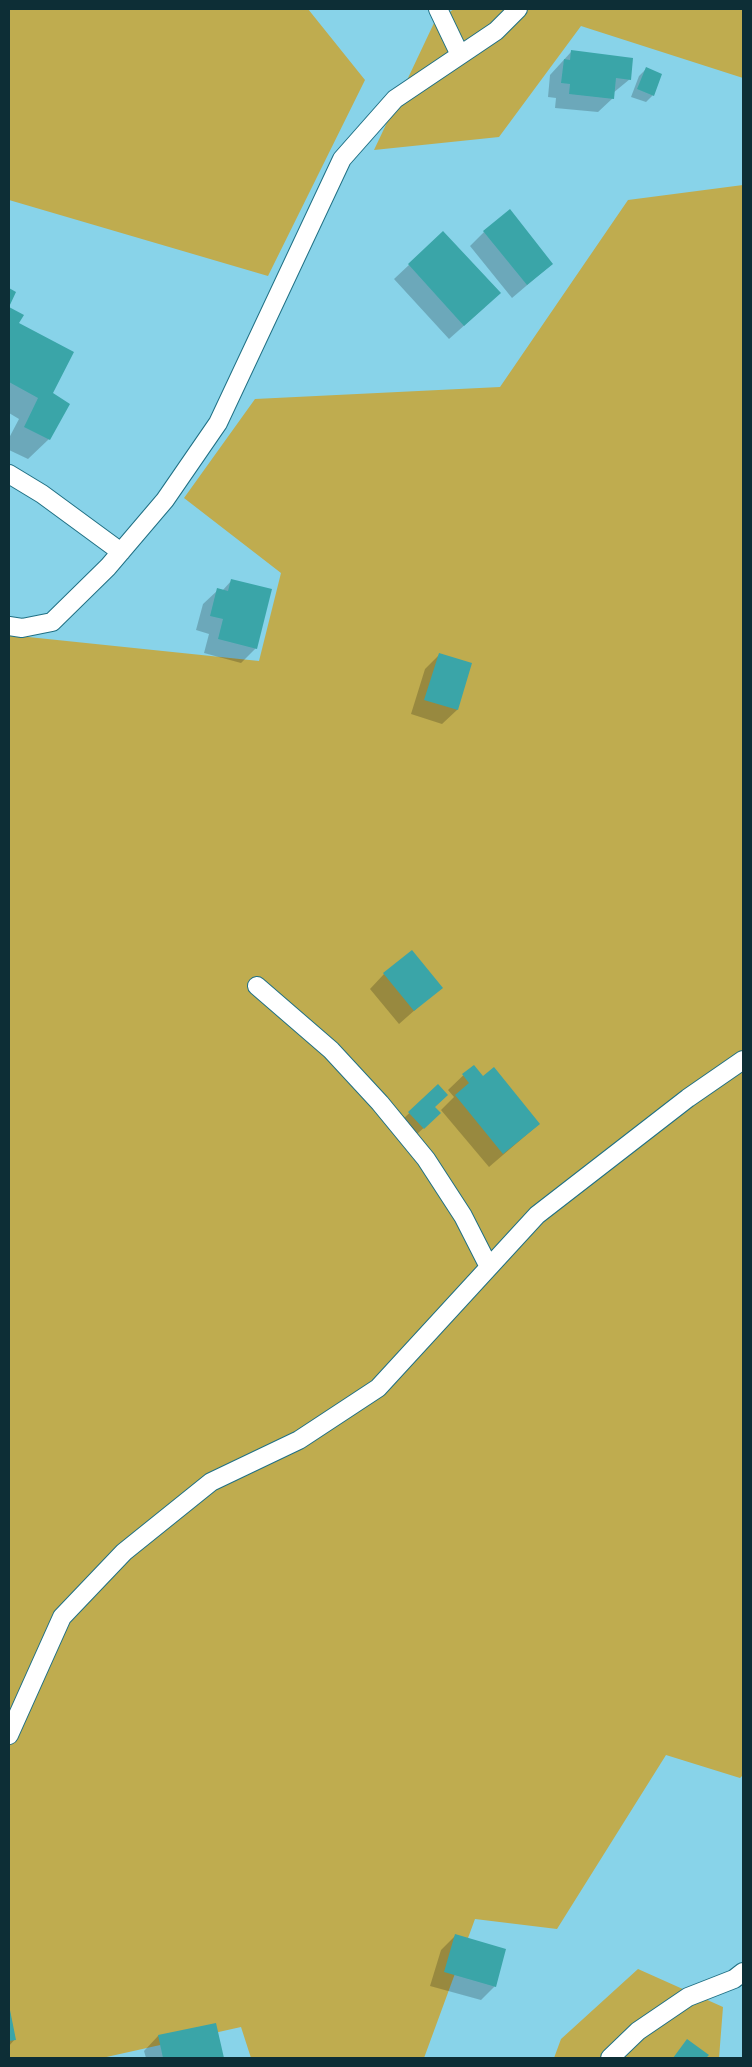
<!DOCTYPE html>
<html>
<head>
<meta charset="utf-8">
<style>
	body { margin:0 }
	#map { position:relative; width:752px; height:2067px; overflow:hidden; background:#88d3e9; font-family:"Source Serif 4",serif }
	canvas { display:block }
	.frame { position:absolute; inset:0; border:10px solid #0d2e36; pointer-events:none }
</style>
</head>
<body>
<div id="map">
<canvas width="752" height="2067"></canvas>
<div class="frame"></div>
</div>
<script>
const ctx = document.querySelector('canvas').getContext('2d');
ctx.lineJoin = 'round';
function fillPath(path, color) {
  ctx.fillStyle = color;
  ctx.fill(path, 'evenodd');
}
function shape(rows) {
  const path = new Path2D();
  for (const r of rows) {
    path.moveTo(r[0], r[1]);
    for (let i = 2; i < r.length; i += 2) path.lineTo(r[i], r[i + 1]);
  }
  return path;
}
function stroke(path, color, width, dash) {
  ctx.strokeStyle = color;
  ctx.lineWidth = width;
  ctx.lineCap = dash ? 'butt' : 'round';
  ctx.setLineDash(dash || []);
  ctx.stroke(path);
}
fillPath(shape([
	[9,9,308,9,365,80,268,276,9,200],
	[454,9,743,9,743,78,581,26,499,137,374,150,434,23],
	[743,185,743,1775,740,1778,666,1755,557,1929,475,1919,424,2058,251,2058,241,2027,102,2058,9,2058,9,635,259,661,281,573,184,498,255,399,500,387,628,200],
	[638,1969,723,2007,719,2058,554,2058,561,2039]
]), '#bfac4f');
fillPath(shape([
	[571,52,630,79,613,93,613,98,598,112,555,108,556,98,548,97,550,75],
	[646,69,653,95,646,102,631,97,639,76],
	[484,232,552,264,512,298,470,246],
	[443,233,485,307,449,339,394,279],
	[9,308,22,315,18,323,51,394,49,439,28,459,9,450,9,438,19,419,9,413],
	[232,580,256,648,241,663,204,653,209,634,196,630,203,604,218,590,222,591],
	[440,654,471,664,457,710,442,724,411,714,425,669],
	[384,974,441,987,399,1024,370,989],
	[473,1066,482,1078,539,1124,489,1167,441,1110,454,1097,448,1090],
	[438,1086,434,1107,440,1113,416,1135,402,1120],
	[455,1936,495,1986,481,2000,430,1986,441,1950],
	[9,2007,15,2039,9,2046],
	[215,2024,222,2058,146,2058,144,2051,158,2036]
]), '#0003');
fillPath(shape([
	[571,50,633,58,631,80,616,78,614,99,569,94,570,84,561,83,564,59,570,60],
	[646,67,662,74,654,96,637,89],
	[510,209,553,264,527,285,483,231],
	[443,231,501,293,464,326,408,264],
	[9,288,16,292,9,307,24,315,19,323,74,352,53,393,70,404,50,440,24,427,38,398,9,382],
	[231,579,272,589,257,649,218,639,223,619,210,616,217,588,228,591],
	[439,653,472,663,458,710,424,700],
	[412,950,443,988,414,1011,383,973],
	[474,1065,483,1076,494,1067,540,1124,503,1154,455,1095,469,1083,462,1074],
	[438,1084,448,1095,435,1107,441,1113,424,1129,408,1112],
	[455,1934,506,1949,496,1987,444,1972],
	[9,2005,16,2040,9,2041],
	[216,2023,224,2058,163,2058,158,2035],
	[687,2039,709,2055,706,2058,673,2058]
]), '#3aa5a8');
const service = shape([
	[438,9,460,55],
	[9,474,42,494,121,552],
	[9,626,22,628,52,622,108,567,165,500,218,423,342,159,395,99,496,31,518,9],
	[257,986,331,1050,380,1103,426,1159,463,1216,489,1267],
	[9,1735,62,1617,124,1552,211,1482,299,1440,378,1388,537,1215,688,1098,743,1060],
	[610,2058,638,2031,688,1997,734,1979,743,1972]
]);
stroke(service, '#207084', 20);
stroke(service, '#fff', 18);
</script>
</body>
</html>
